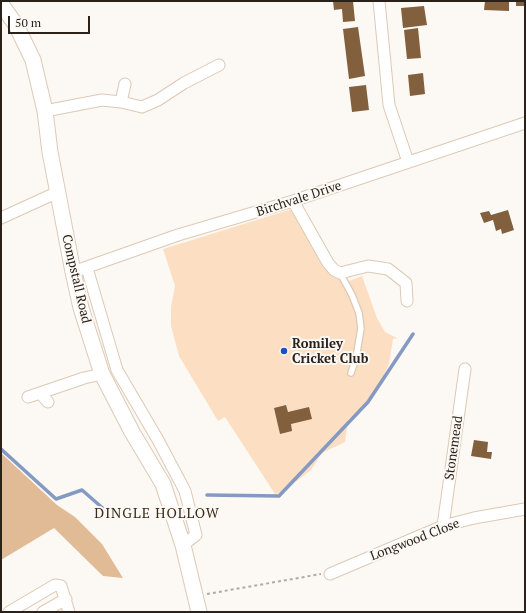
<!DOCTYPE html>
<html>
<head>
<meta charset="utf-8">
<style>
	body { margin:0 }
	#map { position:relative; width:526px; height:613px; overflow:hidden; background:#fcf8f4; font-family:"PT Serif",serif }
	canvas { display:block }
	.frame { position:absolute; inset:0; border:2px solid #29211a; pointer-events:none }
	.scale { position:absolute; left:8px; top:16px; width:82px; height:18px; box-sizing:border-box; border:2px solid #29211a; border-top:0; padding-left:5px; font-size:12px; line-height:14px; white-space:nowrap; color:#29211a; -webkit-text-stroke:3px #fcf8f4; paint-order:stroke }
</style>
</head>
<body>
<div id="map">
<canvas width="526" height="613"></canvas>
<div class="frame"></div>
<div class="scale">50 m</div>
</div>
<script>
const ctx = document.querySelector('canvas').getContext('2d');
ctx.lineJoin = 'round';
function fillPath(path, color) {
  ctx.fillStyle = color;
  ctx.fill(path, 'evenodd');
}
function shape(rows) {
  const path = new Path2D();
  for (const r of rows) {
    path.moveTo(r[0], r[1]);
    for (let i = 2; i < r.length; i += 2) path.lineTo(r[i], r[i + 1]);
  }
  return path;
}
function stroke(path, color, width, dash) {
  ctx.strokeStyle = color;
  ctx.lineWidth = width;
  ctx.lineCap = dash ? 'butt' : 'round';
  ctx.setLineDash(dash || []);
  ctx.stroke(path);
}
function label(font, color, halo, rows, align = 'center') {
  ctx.font = font + ' "PT Serif",serif';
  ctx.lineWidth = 4;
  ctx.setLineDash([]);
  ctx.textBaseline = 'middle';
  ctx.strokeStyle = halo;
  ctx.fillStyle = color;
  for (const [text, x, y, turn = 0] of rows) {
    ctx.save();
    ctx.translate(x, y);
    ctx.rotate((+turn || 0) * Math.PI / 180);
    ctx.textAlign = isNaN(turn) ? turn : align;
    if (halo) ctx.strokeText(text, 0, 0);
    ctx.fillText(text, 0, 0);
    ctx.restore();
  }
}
fillPath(shape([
	[292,209,335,274,341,279,349,281,362,276,377,318,385,332,397,338,393,339,389,364,380,383,362,408,348,420,345,442,322,453,311,470,281,493,275,494,225,417,218,421,179,356,171,326,171,307,175,286,163,249]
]), '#fcdfc2');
fillPath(shape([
	[1,453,57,505,75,517,102,544,123,578,103,576,54,528,1,560]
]), '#e0bb96');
stroke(shape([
	[1,449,56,499,82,490,106,511],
	[207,495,279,496,368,402,413,334]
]), '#849ac3', 3.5);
fillPath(shape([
	[333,1,353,1,355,21,343,22,342,9,334,10],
	[485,1,509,1,509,11,484,10],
	[516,1,525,1,525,6,516,6],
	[424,6,427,25,403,28,401,8],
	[358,27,365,76,349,79,343,29],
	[418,28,421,58,407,59,404,30],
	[423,73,425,94,410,96,408,75],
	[366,85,369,110,352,112,349,87],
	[508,210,514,230,502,234,501,229,496,231,493,220,484,223,480,213,489,211,491,215],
	[286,405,288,412,309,407,312,419,291,424,292,431,280,434,274,408],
	[474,440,488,442,487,452,492,452,491,459,471,456]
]), '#82603e');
const lane = shape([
	[340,273,352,295,359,313,361,328,356,358,351,373]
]);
const street = shape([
	[379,1,389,105,408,162],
	[121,102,142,107,158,100,184,83,219,65],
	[45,111,102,100,121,102,125,84],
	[293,201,328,263,334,270,340,273,368,266,388,269,406,283,407,301],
	[1,218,58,192],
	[87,268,117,370,158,440,185,491,196,535,183,545],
	[73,272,178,235,293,201,525,123],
	[28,397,40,393],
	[48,402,40,393,84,378,102,374],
	[443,526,465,369],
	[330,574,443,526,474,518,525,509],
	[9,612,55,585,61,586,69,612],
	[43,612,66,599]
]);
const secondary = shape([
	[1,4,16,25,33,60,45,111,50,152,73,272,81,308,102,374,132,432,163,484,183,545,199,612]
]);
stroke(lane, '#ddc9b5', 8);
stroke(street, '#ddc9b5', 13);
stroke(secondary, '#ddc9b5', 17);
stroke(shape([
	[207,594,321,574]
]), '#b0aba5', 2, [3, 3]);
stroke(lane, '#fff', 5.5);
stroke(street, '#fff', 11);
stroke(secondary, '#fff', 15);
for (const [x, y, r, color] of [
	[284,351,4,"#1e50bd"]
]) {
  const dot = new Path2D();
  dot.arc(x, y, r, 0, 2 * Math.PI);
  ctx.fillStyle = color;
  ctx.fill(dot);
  stroke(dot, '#fcf8f4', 1.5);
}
label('13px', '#29211a', '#fcf8f4', [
	["Birchvale Drive",299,199,-18],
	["Compstall Road",76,279,77],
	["Stonemead",454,448,-82],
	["Longwood Close",415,540,-21]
]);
label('bold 13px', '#29211a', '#fcf8f4', [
	["Romiley",292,344],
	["Cricket Club",292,359]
], 'left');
ctx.letterSpacing = '1px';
label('14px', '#382919', '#fcf8f4', [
	["DINGLE HOLLOW",157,514]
]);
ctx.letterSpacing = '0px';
</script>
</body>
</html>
